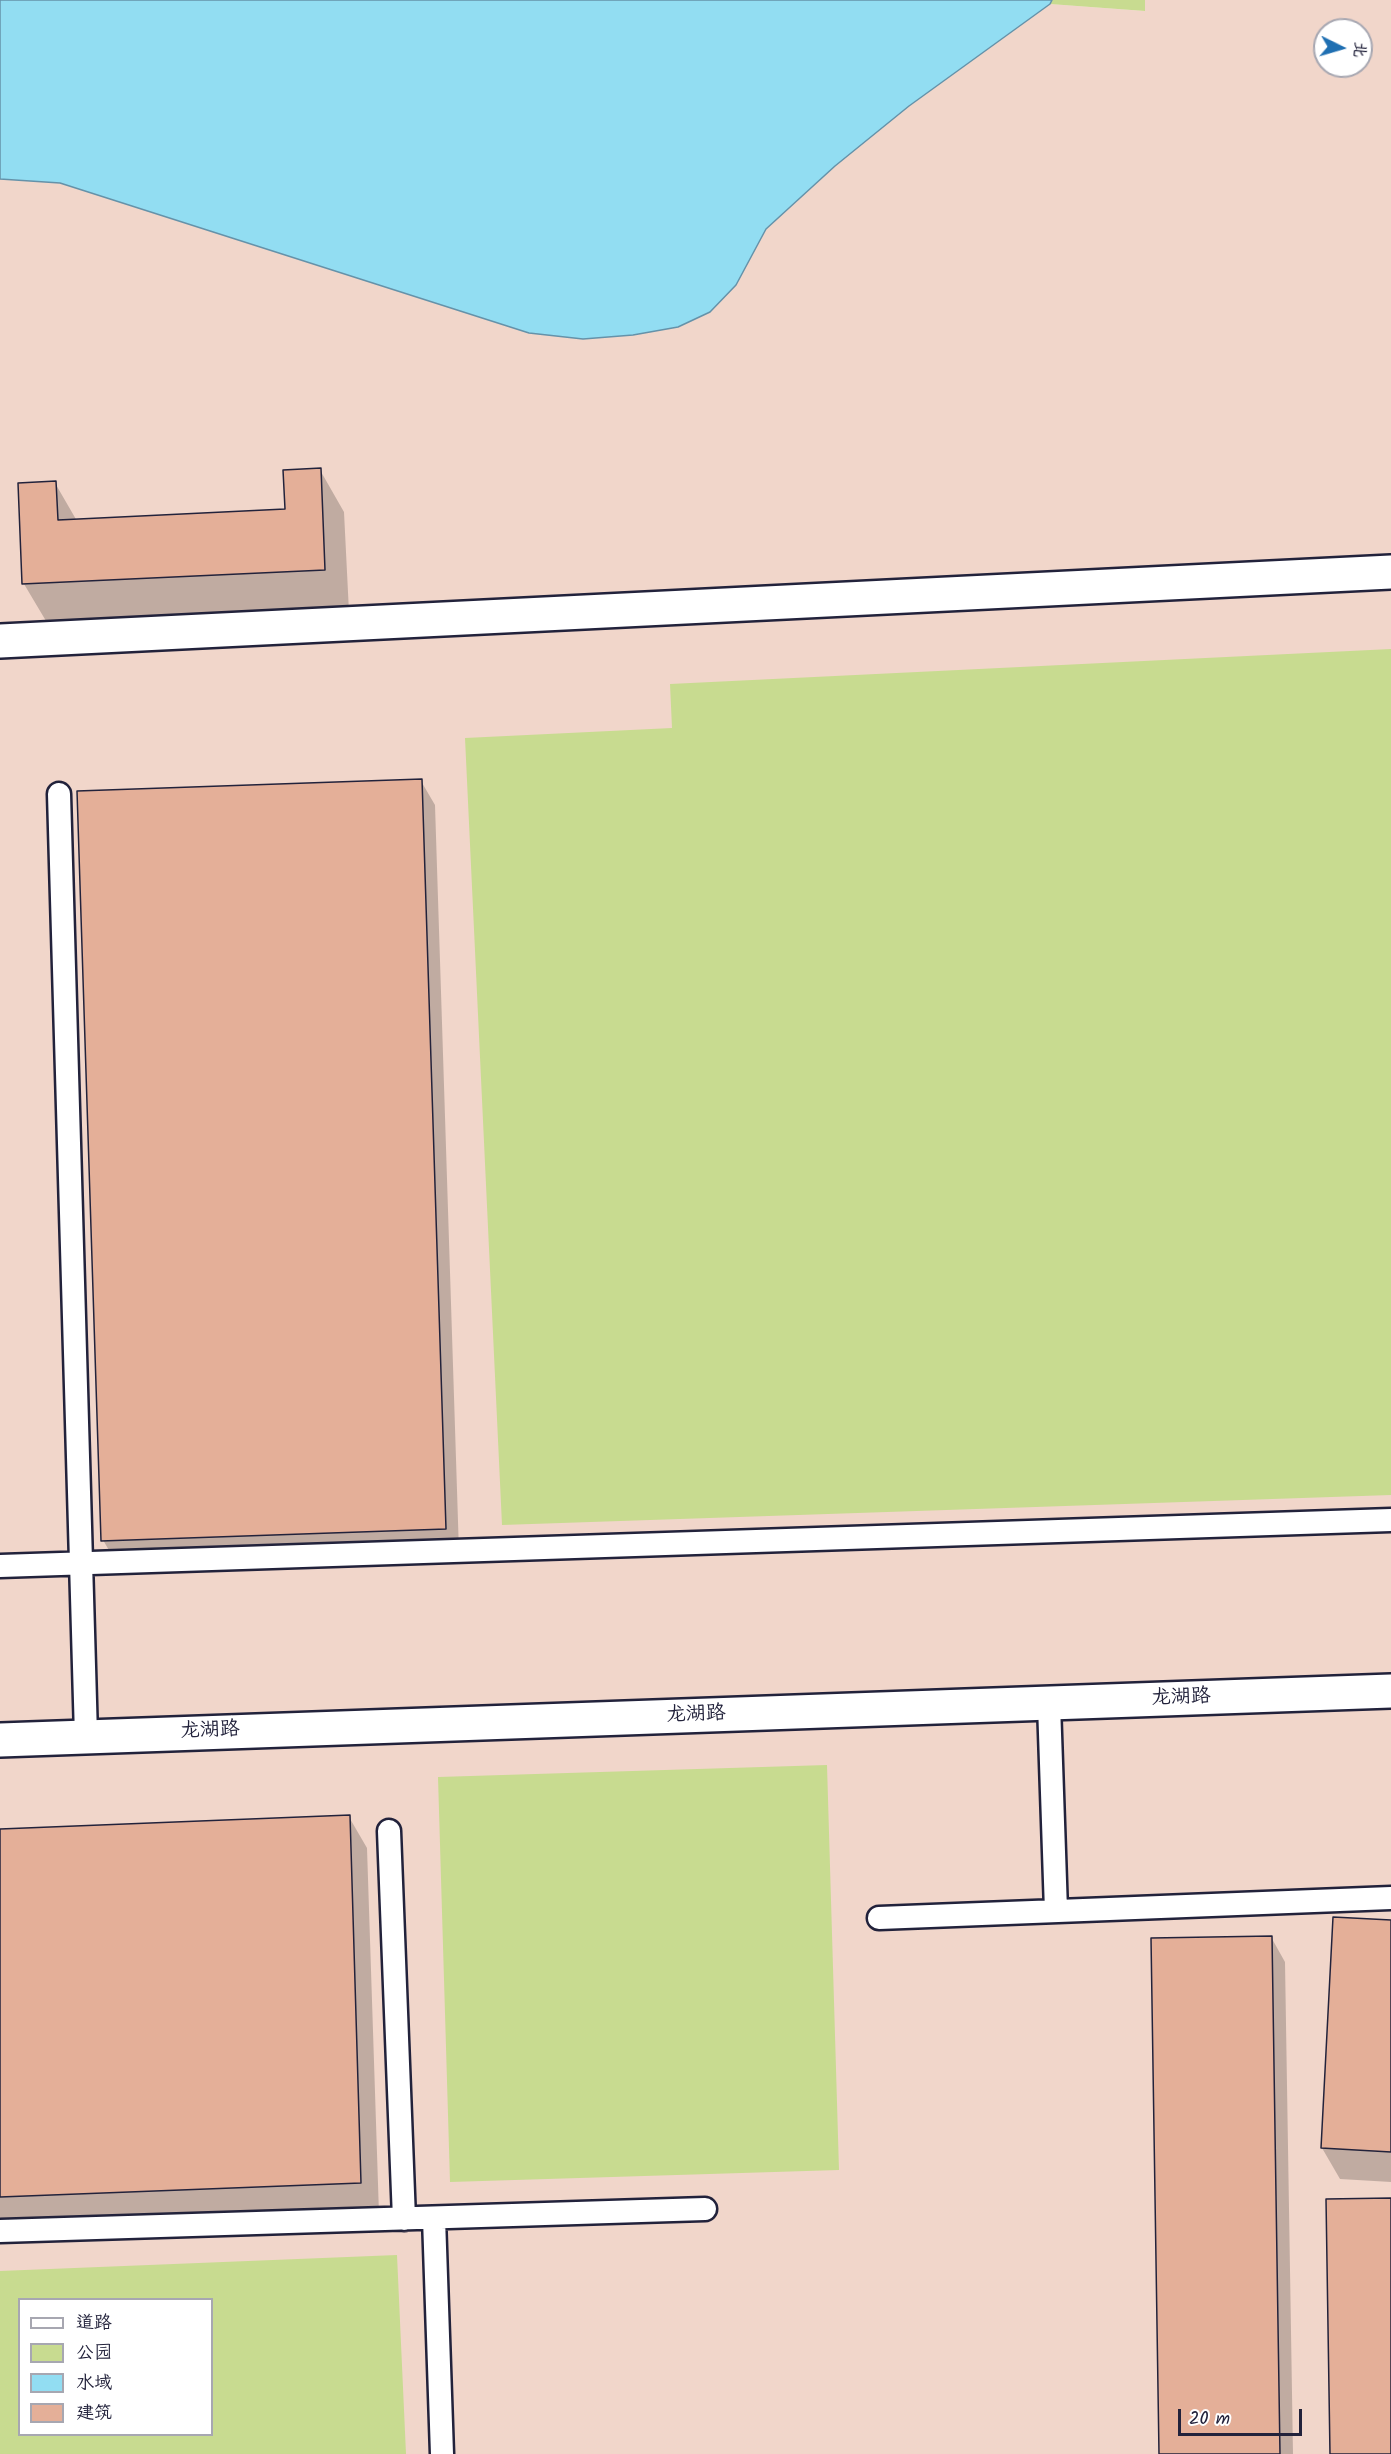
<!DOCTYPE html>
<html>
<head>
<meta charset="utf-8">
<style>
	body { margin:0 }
	#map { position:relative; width:1391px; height:2454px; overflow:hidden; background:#f7e7e0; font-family:Kalam,"LXGW WenKai TC",sans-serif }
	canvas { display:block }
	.legend { position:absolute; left:18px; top:2298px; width:195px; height:138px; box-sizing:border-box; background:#fff; border:2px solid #a7a7b1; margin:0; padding:8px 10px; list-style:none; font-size:18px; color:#22223b }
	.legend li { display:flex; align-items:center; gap:12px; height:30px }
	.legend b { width:30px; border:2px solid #a7a7b1 }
	.north { position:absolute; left:1313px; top:18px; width:60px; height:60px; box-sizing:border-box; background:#fff; border:2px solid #a7a7b1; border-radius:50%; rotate:95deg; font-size:16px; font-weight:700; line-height:24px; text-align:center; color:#22223b }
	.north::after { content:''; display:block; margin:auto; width:21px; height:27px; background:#1f6fb2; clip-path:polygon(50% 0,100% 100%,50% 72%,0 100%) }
	.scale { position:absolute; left:1178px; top:2409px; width:124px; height:27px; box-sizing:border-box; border:3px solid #22223b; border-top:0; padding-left:8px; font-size:18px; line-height:21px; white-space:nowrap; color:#22223b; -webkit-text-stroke:4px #fff; paint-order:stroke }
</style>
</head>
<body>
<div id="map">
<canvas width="1391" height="2454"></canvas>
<ul class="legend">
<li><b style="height:8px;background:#fff"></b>道路</li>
<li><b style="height:16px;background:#c8db90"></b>公园</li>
<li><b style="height:16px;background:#92ddf2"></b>水域</li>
<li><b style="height:16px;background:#e4af98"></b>建筑</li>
</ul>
<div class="north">北</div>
<div class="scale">20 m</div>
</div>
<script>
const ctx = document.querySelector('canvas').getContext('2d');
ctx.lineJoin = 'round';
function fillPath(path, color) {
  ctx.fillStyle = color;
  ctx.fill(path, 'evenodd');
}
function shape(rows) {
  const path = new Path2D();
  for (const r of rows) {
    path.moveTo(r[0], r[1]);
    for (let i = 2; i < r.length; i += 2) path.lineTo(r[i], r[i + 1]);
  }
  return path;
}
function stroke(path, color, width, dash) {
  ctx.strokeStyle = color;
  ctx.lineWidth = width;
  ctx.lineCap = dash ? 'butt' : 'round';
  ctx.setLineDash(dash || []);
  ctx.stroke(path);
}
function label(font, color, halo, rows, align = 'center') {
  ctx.font = font + ' Kalam,"LXGW WenKai TC",sans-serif';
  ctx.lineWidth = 4.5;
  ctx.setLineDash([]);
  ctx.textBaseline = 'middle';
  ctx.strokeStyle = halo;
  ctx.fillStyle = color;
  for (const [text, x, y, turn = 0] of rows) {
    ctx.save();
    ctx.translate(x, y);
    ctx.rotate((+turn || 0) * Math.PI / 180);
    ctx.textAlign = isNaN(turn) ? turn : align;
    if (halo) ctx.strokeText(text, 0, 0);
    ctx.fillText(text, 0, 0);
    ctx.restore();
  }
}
fillPath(shape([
	[1145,0,1391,0,1391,2454,0,2454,0,179,60,183,736,285,766,229,835,166,909,106,1050,4,1144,11],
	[1325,30,1361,30,1361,66,1325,66],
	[20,2300,212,2300,212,2434,20,2434]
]), '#f1d6ca');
fillPath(shape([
	[1052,0,1145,0,1145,11,1050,4],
	[1391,649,1391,1495,502,1525,465,738,672,728,670,684],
	[827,1765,839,2170,450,2182,438,1777],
	[397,2255,406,2454,0,2454,0,2271],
	[20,2300,212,2300,212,2434,20,2434]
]), '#c8db90');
const water = shape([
	[0,0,1052,0,1050,4,909,106,835,166,766,229,736,285,710,312,678,327,633,335,583,339,529,333,60,183,0,179,0,0]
]);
fillPath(water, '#92ddf2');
stroke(water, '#6592a9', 1.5);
fillPath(shape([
	[320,470,344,512,349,612,49,626,24,584,55,483,77,521,287,510],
	[421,781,435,805,459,1552,117,1564,103,1540],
	[349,1817,367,1848,379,2214,0,2229,0,1831],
	[1391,1921,1391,2182,1340,2179,1322,2148],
	[1271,1937,1285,1962,1293,2454,1161,2454]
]), '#0003');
const building = shape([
	[321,468,325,570,22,584,18,483,56,481,58,520,285,509,283,470,321,468],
	[422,779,446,1529,101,1541,77,791,422,779],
	[350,1815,361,2183,0,2197,0,1829,350,1815],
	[1333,1917,1391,1920,1391,2152,1321,2148,1333,1917],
	[1272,1936,1280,2454,1159,2454,1151,1938,1272,1936],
	[1391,2198,1391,2454,1330,2454,1326,2199,1391,2198]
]);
fillPath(building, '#e4af98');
stroke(building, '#22223b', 1.5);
const service = shape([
	[59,794,86,1736],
	[0,1566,1391,1520],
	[1049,1704,1056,1911],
	[389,1831,404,2219],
	[879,1918,1391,1898],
	[434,2218,442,2454],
	[0,2231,705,2209]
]);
const minor = shape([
	[0,641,1391,572],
	[0,1740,1391,1691]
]);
stroke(service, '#22223b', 27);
stroke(minor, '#22223b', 38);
stroke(service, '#fff', 22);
stroke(minor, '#fff', 33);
label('20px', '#22223b', '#fff', [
	["龙湖路",1181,1699,-2],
	["龙湖路",696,1716,-2],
	["龙湖路",210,1732,-2]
]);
</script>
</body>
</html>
